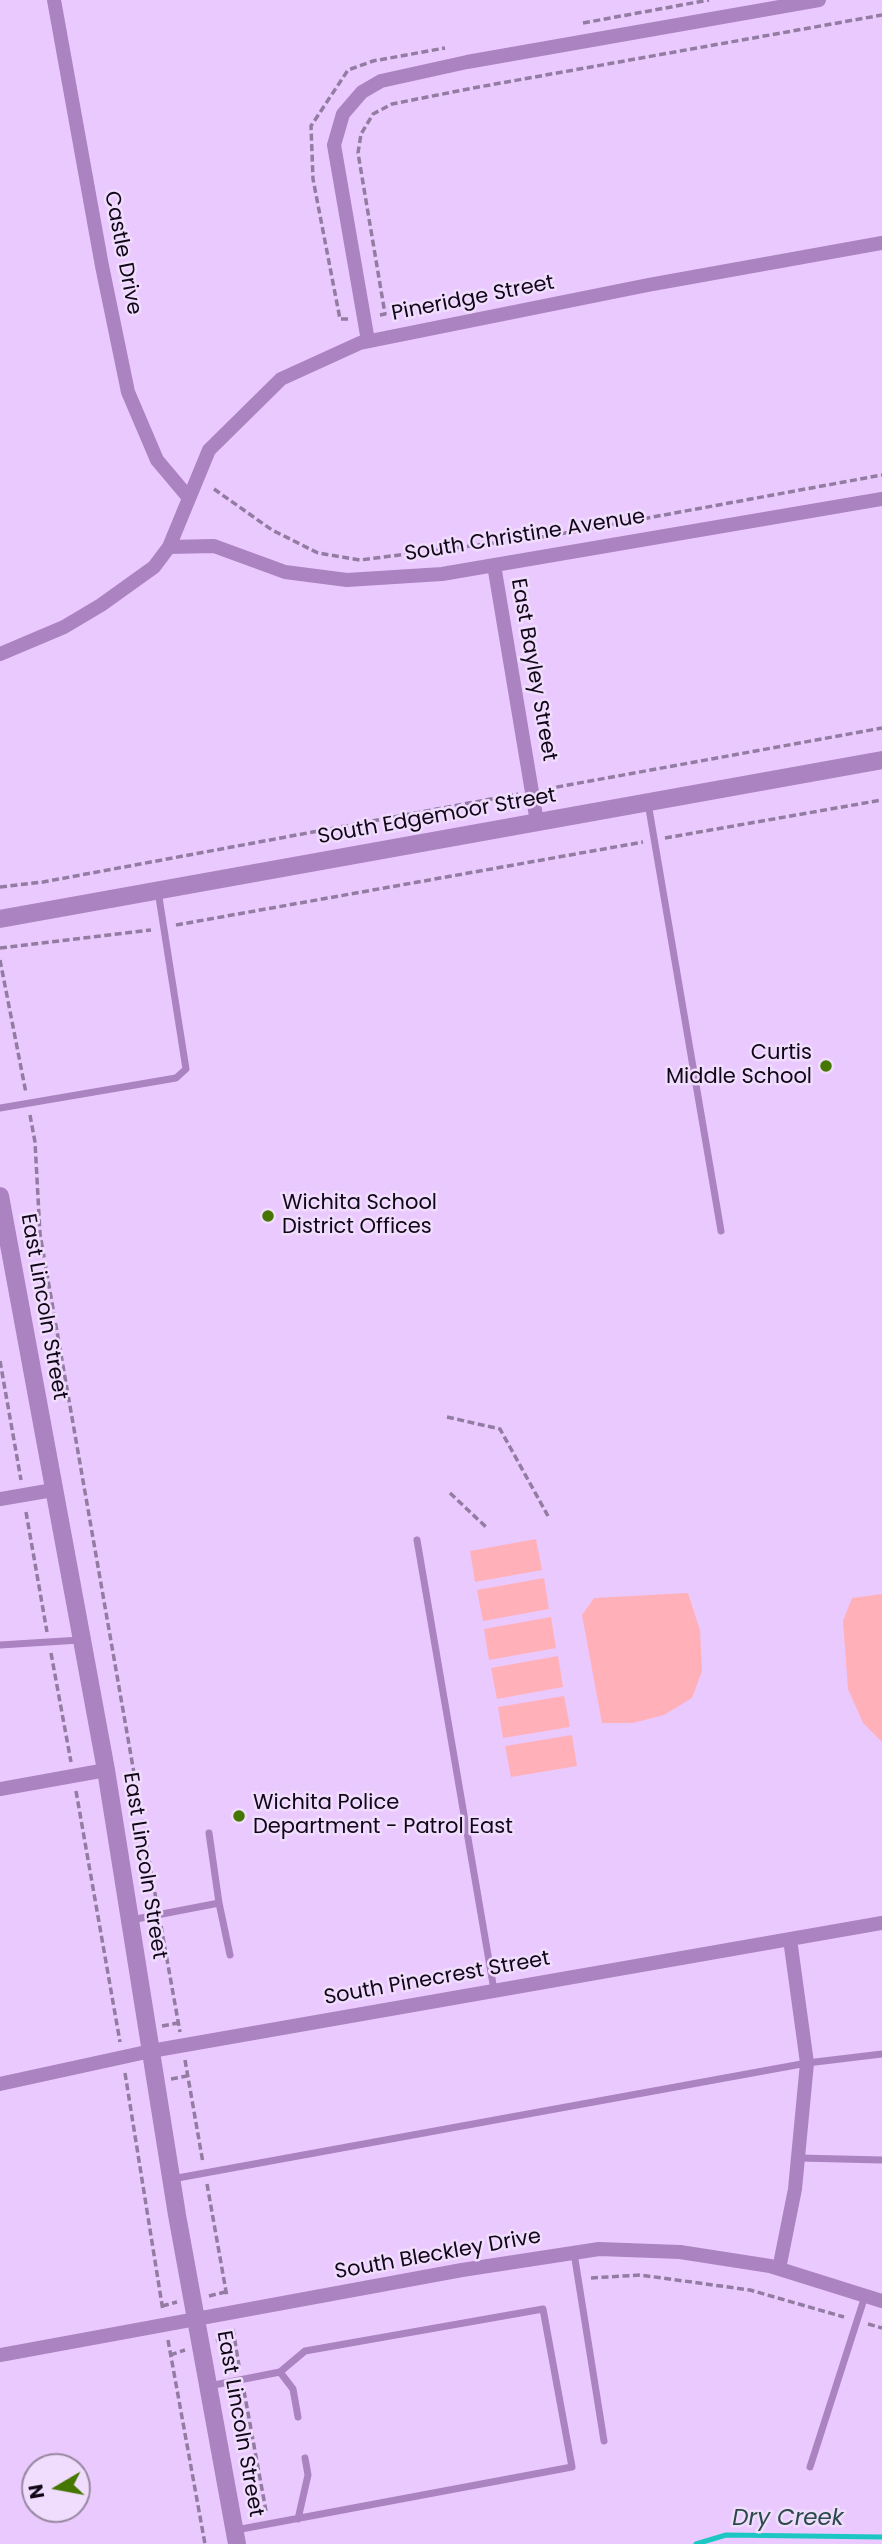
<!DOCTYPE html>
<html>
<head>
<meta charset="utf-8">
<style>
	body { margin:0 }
	#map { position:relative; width:882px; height:2544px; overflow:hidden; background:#eacafe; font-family:Poppins,sans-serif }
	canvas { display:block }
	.north { position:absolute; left:21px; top:2453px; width:70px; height:70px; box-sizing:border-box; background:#f0ddfd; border:2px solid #9787a1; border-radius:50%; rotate:260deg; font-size:19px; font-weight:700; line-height:28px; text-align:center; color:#110617 }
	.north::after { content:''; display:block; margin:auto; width:24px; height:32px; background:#447600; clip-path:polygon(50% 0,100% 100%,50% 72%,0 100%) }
</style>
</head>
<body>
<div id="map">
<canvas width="882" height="2544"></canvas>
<div class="north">N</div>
</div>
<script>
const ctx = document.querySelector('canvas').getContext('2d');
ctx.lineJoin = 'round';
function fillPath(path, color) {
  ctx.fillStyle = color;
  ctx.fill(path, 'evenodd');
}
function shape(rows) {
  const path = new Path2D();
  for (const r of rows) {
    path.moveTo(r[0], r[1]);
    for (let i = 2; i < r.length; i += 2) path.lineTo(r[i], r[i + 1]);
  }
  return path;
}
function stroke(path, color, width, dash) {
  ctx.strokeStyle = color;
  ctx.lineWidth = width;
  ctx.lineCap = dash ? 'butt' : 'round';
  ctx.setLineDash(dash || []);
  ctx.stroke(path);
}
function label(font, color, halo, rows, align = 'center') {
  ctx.font = font + ' Poppins,sans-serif';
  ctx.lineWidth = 5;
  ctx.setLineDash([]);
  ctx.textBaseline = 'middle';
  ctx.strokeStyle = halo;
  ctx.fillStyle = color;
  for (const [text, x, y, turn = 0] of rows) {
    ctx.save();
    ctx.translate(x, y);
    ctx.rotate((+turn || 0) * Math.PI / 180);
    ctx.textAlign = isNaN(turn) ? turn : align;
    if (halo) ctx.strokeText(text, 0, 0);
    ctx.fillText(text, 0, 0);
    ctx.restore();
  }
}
fillPath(shape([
	[536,1539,542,1570,475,1582,470,1551],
	[544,1578,549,1609,483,1621,477,1590],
	[688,1593,700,1630,702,1671,692,1698,664,1715,633,1723,602,1723,582,1615,594,1598],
	[882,1594,882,1742,863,1723,848,1689,843,1621,852,1598],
	[551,1617,556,1648,489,1660,484,1629],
	[558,1656,563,1687,497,1699,491,1668],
	[564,1696,570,1727,503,1738,498,1707],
	[572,1735,577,1766,511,1777,505,1746]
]), '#ffb0b8');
stroke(shape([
	[696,2544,726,2535,882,2537]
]), '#1cc6c3', 5);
stroke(shape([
	[583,23,709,0],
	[380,315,385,314,358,153,361,134,373,114,392,104,473,88,882,15],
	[348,319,340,319,313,179,311,126,348,70,373,61,445,48],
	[214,489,272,530,318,553,360,560,549,536,882,475],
	[546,789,882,728],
	[665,838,882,800],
	[0,887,43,882,518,794],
	[176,925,643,842],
	[0,948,151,930],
	[0,960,26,1093],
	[30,1115,35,1142,40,1234,157,1905],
	[0,1361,21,1480],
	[447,1417,500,1429,548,1516],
	[450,1493,486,1527],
	[26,1512,47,1632],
	[51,1653,71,1762],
	[76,1791,120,2042],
	[161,1926,180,2032],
	[162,2026,178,2023],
	[185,2060,203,2163],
	[125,2073,163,2311],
	[171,2079,187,2076],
	[207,2184,227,2297],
	[591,2278,640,2275,750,2290,844,2317],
	[209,2296,225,2292],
	[162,2306,177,2302],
	[868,2324,882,2328],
	[233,2329,239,2366],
	[168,2340,205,2544],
	[216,2341,234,2335],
	[170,2355,185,2350],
	[244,2391,266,2511]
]), '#937ca2', 3.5, [7, 3.5]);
stroke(shape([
	[648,803,721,1231],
	[0,1108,176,1078,186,1069,158,891],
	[417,1540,494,1990],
	[0,1645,80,1640],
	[209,1833,219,1903],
	[131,1920,219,1903,230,1955],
	[799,2158,882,2160],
	[172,2179,807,2063,882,2054],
	[574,2253,604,2441],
	[280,2372,293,2389,298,2417],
	[209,2386,280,2372,305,2351,543,2309,572,2467,236,2530],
	[810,2467,865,2296],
	[298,2519,308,2475,305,2458]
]), '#aa83c0', 7);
stroke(shape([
	[54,0,102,266,128,392,157,460,189,498],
	[368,341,334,145,343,114,362,92,381,81,467,62,819,0],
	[169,547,214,546,285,572,347,580,442,574,882,499],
	[494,565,537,822],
	[0,654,64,627,101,605,154,567,169,547,209,450,281,379,360,343,648,285,882,243],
	[0,1499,53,1490],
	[0,1789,106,1770],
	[0,2084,151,2051,882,1923],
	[779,2269,795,2189,807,2063,790,1939],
	[0,2355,462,2270,599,2249,680,2252,770,2266,882,2301]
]), '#aa83c0', 14);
stroke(shape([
	[0,919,882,760],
	[0,1196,106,1770,177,2215,237,2544]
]), '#aa83c0', 18);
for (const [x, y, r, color] of [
	[826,1066,7,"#447600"],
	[268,1216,7,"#447600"],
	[239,1816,7,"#447600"]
]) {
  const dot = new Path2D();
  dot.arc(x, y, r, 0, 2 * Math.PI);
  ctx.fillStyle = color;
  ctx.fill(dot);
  stroke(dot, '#f0ddfd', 2.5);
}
label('21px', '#110617', '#f0ddfd', [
	["Castle Drive",122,253,79],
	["Pineridge Street",473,299,-11],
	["South Christine Avenue",525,536,-9],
	["East Bayley Street",533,670,80],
	["South Edgemoor Street",437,817,-10],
	["East Lincoln Street",43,1307,80],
	["East Lincoln Street",144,1866,81],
	["South Pinecrest Street",437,1979,-10],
	["South Bleckley Drive",438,2255,-10],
	["East Lincoln Street",239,2424,80]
]);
label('21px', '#110617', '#f0ddfd', [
	["Curtis",812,1054,"right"],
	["Middle School",812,1078,"right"],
	["Wichita School",282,1204],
	["District Offices",282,1228],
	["Wichita Police",253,1804],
	["Department - Patrol East",253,1828]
], 'left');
label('italic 23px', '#2a4948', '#f0ddfd', [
	["Dry Creek",788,2519]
]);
</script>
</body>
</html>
